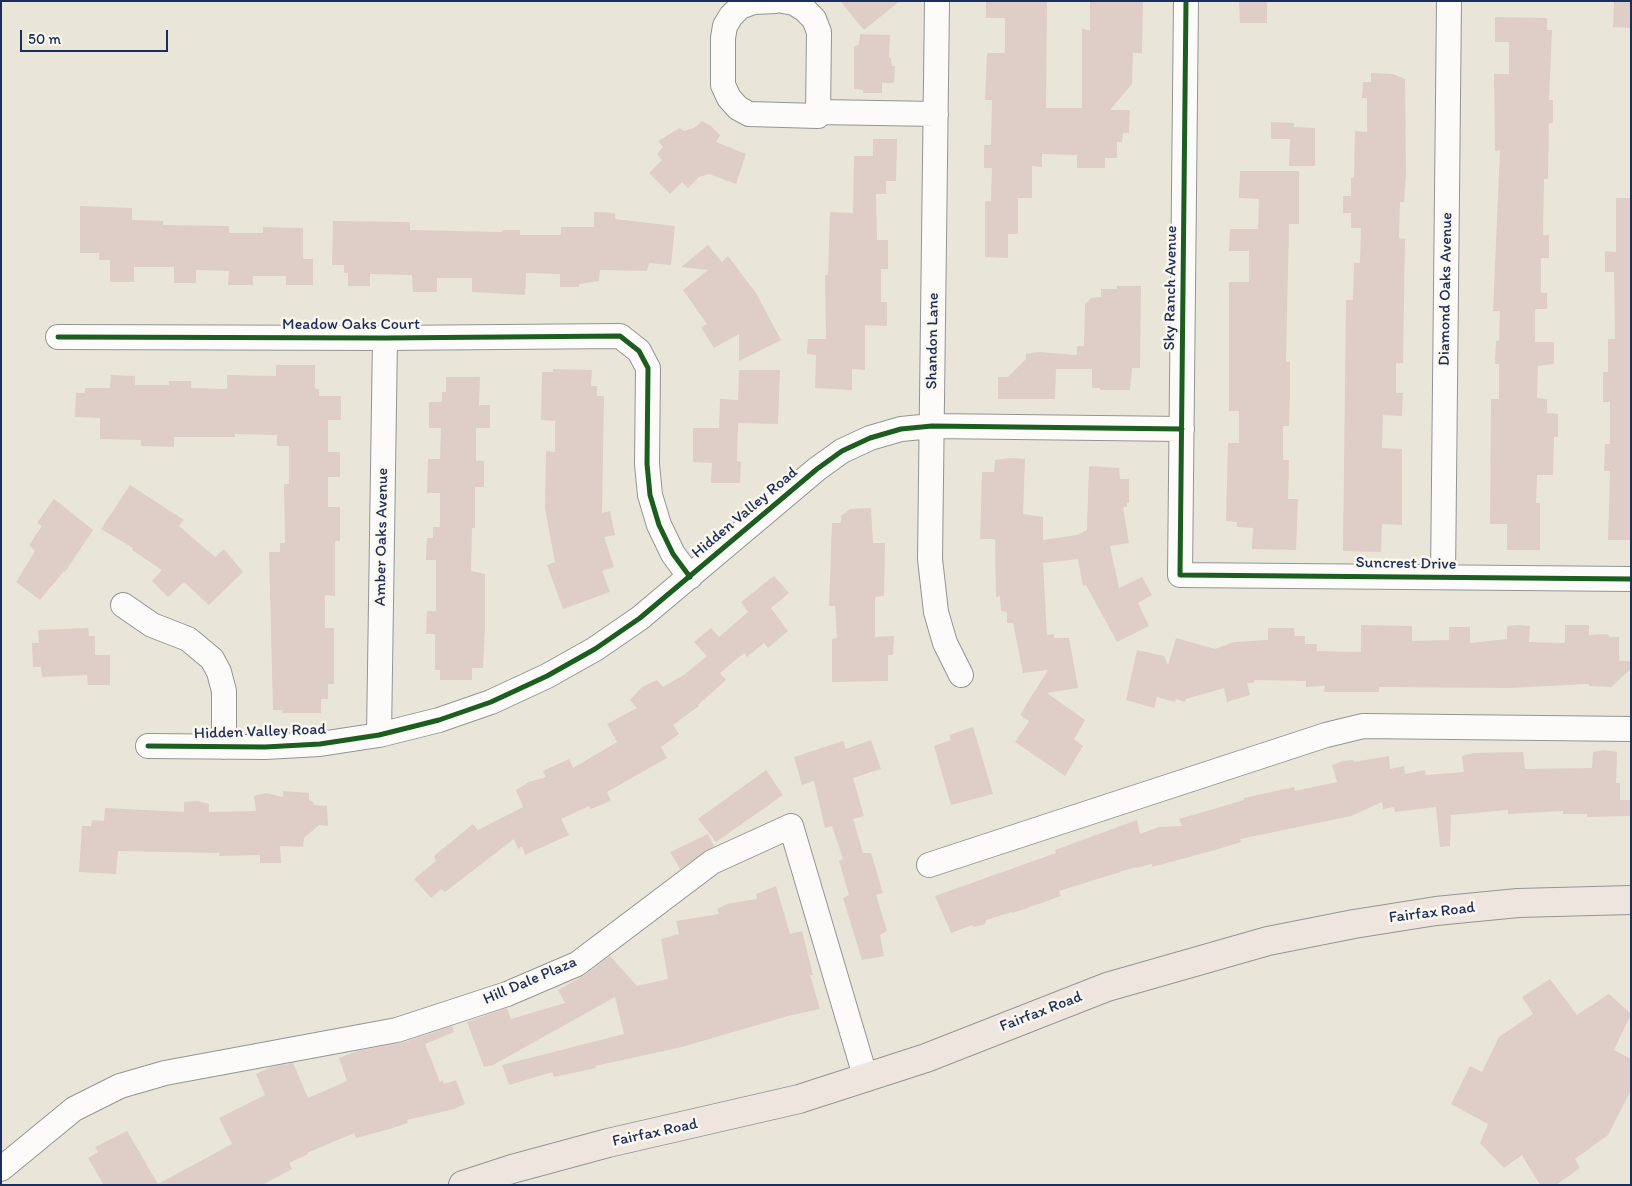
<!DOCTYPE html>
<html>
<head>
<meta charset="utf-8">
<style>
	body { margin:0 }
	#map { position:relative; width:1632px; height:1186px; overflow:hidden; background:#e9e6d9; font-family:Itim,sans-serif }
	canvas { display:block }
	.frame { position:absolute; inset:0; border:2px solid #1b2f5e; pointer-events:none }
	.scale { position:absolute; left:20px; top:30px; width:148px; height:22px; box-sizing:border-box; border:2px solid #1b2f5e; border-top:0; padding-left:6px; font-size:15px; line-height:18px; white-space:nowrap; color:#1b2f5e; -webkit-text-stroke:4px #fbf7ec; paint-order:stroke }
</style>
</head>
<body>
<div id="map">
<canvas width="1632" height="1186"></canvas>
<div class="frame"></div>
<div class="scale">50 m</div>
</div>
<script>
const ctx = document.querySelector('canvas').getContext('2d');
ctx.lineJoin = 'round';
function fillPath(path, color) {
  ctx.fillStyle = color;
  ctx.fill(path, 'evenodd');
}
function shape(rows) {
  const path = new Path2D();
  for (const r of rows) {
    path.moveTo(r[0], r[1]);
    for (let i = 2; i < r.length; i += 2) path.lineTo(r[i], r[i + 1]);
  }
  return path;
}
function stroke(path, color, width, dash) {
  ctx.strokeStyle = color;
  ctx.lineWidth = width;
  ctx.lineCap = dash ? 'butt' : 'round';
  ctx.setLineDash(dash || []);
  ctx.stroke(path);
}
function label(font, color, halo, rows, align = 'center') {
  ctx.font = font + ' Itim,sans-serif';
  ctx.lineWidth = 5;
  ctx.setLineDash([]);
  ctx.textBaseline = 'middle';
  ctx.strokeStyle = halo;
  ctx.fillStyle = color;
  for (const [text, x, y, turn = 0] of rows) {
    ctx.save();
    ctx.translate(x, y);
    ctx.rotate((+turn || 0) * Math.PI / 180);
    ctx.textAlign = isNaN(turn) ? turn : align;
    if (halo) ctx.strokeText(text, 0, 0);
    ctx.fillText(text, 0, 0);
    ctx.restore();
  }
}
fillPath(shape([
	[840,1,900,1,864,30],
	[986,1,1047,1,1046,108,1082,108,1082,29,1090,30,1090,1,1143,1,1142,53,1133,53,1132,84,1110,110,1130,110,1129,133,1123,133,1122,142,1117,142,1117,158,1105,158,1105,168,1077,168,1077,155,1042,154,1042,167,1032,166,1032,198,1018,198,1018,234,1008,234,1008,258,985,257,985,201,991,201,992,168,984,168,984,145,991,145,992,100,985,100,987,53,1005,53,1005,18,986,18],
	[1239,1,1267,1,1267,23,1240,23],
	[1614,1,1631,1,1631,28,1613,27],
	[1495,17,1547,18,1547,30,1552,30,1549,100,1553,100,1553,123,1549,123,1548,179,1544,179,1543,235,1549,235,1549,258,1541,258,1541,293,1547,293,1547,309,1535,309,1535,342,1554,342,1554,364,1538,366,1537,398,1547,399,1547,413,1558,414,1558,437,1554,437,1553,475,1537,475,1536,503,1540,503,1540,550,1507,550,1507,524,1490,524,1491,399,1499,399,1499,364,1495,364,1496,341,1499,341,1500,311,1493,311,1500,150,1495,151,1494,74,1509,74,1509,42,1495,42],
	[860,34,890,35,889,58,891,58,892,66,895,66,894,83,882,83,882,93,863,93,863,90,854,89,854,46,859,45],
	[1371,73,1393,74,1405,79,1406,174,1404,202,1400,202,1399,238,1405,239,1403,363,1396,363,1396,393,1403,393,1402,416,1383,415,1382,448,1402,449,1402,525,1382,524,1381,552,1343,551,1346,300,1353,300,1354,263,1360,263,1361,228,1351,228,1351,213,1343,213,1343,196,1351,196,1351,178,1354,178,1355,131,1367,132,1367,98,1362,98,1363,82,1371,82],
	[702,121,711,126,720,135,716,142,746,154,736,184,709,174,699,177,688,188,682,182,670,194,649,173,662,160,657,154,663,147,658,141,680,128,684,131,694,128],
	[1271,122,1294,123,1294,127,1315,128,1315,166,1289,166,1290,139,1271,139],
	[873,139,897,139,896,181,886,181,886,194,876,194,877,240,888,240,888,269,881,269,881,302,887,302,887,326,865,325,865,370,852,369,852,390,815,388,816,355,807,354,808,339,826,339,825,275,828,275,830,212,853,213,854,156,873,156],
	[1240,171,1299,171,1299,224,1289,224,1286,362,1290,362,1290,394,1289,426,1283,426,1283,460,1289,460,1288,499,1298,499,1296,550,1252,549,1253,528,1237,527,1237,522,1226,521,1228,443,1239,443,1239,411,1229,411,1229,282,1249,282,1249,251,1229,251,1230,229,1258,229,1259,199,1239,198],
	[1616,198,1631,198,1631,540,1608,540,1610,471,1604,471,1605,444,1610,444,1610,402,1603,402,1603,372,1608,372,1608,339,1615,339,1614,272,1605,272,1605,251,1616,252],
	[80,206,132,208,132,220,163,221,163,225,229,226,229,233,263,233,263,227,303,228,303,259,313,259,313,285,286,285,286,276,253,276,253,285,228,285,229,271,196,270,196,283,174,283,174,267,134,267,134,282,110,282,110,260,99,260,99,253,80,253],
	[594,212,615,213,615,219,675,226,671,265,649,263,647,271,600,270,599,281,579,284,579,287,560,287,560,274,526,273,525,295,472,292,472,278,437,278,437,292,413,292,412,275,370,274,370,286,348,286,348,273,344,273,344,265,332,265,333,221,410,222,410,230,502,232,502,230,520,230,520,235,561,235,561,227,594,227],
	[708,245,722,262,728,256,756,293,781,340,739,361,739,334,714,348,701,327,707,324,683,290,708,270,681,267],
	[1117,286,1141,286,1140,368,1132,368,1130,390,1100,390,1100,388,1092,388,1092,369,1056,369,1055,399,998,399,998,377,1008,377,1026,359,1026,354,1038,352,1077,355,1077,346,1084,346,1085,304,1091,298,1101,297,1101,289,1117,289],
	[276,365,315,365,315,389,319,389,319,396,341,396,341,420,328,420,328,452,340,452,340,477,328,477,328,507,340,507,340,541,335,541,335,596,325,595,325,628,334,628,334,684,328,684,328,699,321,699,321,713,282,713,283,710,273,710,269,552,280,552,280,543,285,543,284,484,289,484,289,446,277,446,277,435,235,434,235,437,174,437,174,447,141,446,141,440,100,439,100,418,75,417,76,393,85,393,85,388,110,388,111,375,135,376,135,385,169,385,169,381,191,381,191,388,227,389,227,375,276,376],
	[553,369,592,370,591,386,597,386,597,396,604,396,602,513,610,511,615,535,604,537,614,567,602,571,610,592,563,609,547,565,555,562,545,509,546,451,555,452,555,421,541,420,542,372,553,372],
	[739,370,780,370,778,424,738,423,737,461,741,462,740,483,711,483,712,463,693,462,693,428,719,428,720,399,738,400],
	[446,377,480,377,479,405,490,405,490,428,476,428,476,461,484,461,484,487,475,487,475,528,472,528,471,571,485,574,485,628,483,668,472,668,472,680,440,680,440,670,435,670,435,634,426,634,427,611,436,611,436,560,426,560,427,538,433,538,433,527,440,527,440,493,427,493,428,459,440,459,441,428,429,428,429,402,442,402,442,392,446,392],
	[1010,458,1025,459,1023,514,1043,517,1043,540,1077,535,1087,530,1089,466,1119,468,1120,479,1129,479,1129,503,1127,503,1127,507,1123,507,1129,543,1110,546,1119,588,1142,577,1152,595,1138,603,1149,626,1117,642,1086,585,1083,586,1078,559,1043,563,1047,635,1054,634,1054,638,1069,638,1078,688,1047,693,1085,720,1074,739,1083,746,1065,776,1015,742,1029,721,1020,715,1048,670,1023,673,1013,623,1007,623,1007,612,1001,611,1000,596,996,597,995,539,980,539,982,472,994,472,995,460],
	[130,485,184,520,179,526,215,557,224,549,243,572,209,605,184,582,168,597,152,581,162,570,132,550,133,548,101,529],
	[54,499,93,530,65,572,64,571,40,600,16,582,35,551,29,545,42,526,37,523],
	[871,508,873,543,885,543,884,596,875,597,875,637,894,636,893,655,888,655,888,681,832,682,832,639,837,638,835,606,829,606,832,523,841,523,841,516,850,509],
	[774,576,789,593,771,608,788,631,768,648,764,643,747,657,744,653,720,673,726,680,698,705,699,706,673,725,679,734,661,747,667,758,607,792,611,801,591,809,589,806,561,819,569,835,525,855,522,846,518,849,514,839,445,892,441,889,431,898,414,879,436,861,434,856,473,824,478,830,523,807,516,790,529,782,546,777,543,771,569,759,573,768,617,742,607,724,637,708,630,700,642,687,657,680,663,687,684,675,707,656,694,642,711,628,719,637,748,612,741,602],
	[1361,625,1412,626,1412,641,1449,640,1449,627,1470,627,1470,643,1507,639,1507,626,1518,625,1530,626,1529,642,1565,643,1565,625,1589,625,1589,635,1607,634,1610,637,1619,637,1619,661,1631,661,1631,669,1611,687,1589,686,1589,684,1509,688,1379,687,1379,692,1324,692,1325,686,1306,687,1306,681,1254,680,1254,683,1247,683,1250,695,1227,702,1224,688,1186,699,1185,702,1176,699,1175,702,1157,697,1154,708,1126,700,1137,650,1164,656,1168,665,1176,638,1215,649,1234,642,1268,640,1268,628,1294,628,1295,636,1305,636,1305,644,1317,644,1317,651,1361,652],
	[88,628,89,636,95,636,95,655,110,655,110,685,88,685,87,675,42,677,41,667,33,667,32,643,39,643,38,630],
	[973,727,993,794,951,805,934,746,951,740,949,735],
	[871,740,881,769,853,778,864,816,853,819,863,853,871,853,883,893,876,895,887,931,880,935,884,956,862,960,843,898,849,895,839,861,843,859,832,826,825,828,814,781,802,785,794,757,843,741,846,749],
	[1604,750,1617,752,1616,783,1620,783,1620,800,1631,800,1631,816,1587,817,1587,814,1563,814,1563,811,1508,814,1508,810,1451,815,1450,846,1440,847,1436,807,1395,812,1394,807,1383,809,1382,802,1351,816,1240,839,1241,842,1215,850,1152,867,1152,864,1136,868,1136,867,1059,891,1061,896,1013,913,1012,912,986,920,985,924,974,927,972,925,951,933,935,896,1056,853,1055,850,1137,820,1140,834,1159,827,1182,826,1179,819,1244,800,1244,798,1294,787,1295,791,1337,782,1332,765,1343,761,1354,760,1354,762,1389,756,1390,769,1404,766,1405,774,1425,770,1426,775,1464,772,1462,756,1473,753,1523,752,1525,769,1592,768,1593,752],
	[766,770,783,795,716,842,698,819],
	[283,791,309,793,309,800,313,802,314,805,327,806,328,826,319,825,304,838,303,847,280,846,281,863,260,863,260,855,219,856,219,853,118,851,116,874,79,872,82,826,91,826,92,820,104,821,105,808,184,812,184,802,197,801,209,804,209,812,256,811,254,796,266,793,283,797],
	[708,834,714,846,680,869,670,852],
	[776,886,790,934,802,931,813,975,810,975,820,1009,788,1016,682,1047,595,1066,596,1068,554,1077,552,1072,509,1085,502,1065,624,1034,615,997,493,1065,484,1067,467,1022,507,1008,511,1019,565,1003,558,990,585,975,610,956,637,986,668,979,661,939,679,934,676,921,719,914,717,909,727,904,757,899,756,894],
	[1550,979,1577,1015,1609,994,1631,1014,1614,1050,1631,1059,1631,1090,1608,1135,1575,1159,1580,1168,1556,1185,1540,1185,1522,1155,1504,1168,1480,1143,1488,1124,1451,1104,1470,1066,1482,1072,1499,1037,1533,1014,1522,997],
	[452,1026,454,1032,425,1044,440,1082,443,1080,444,1084,456,1080,465,1104,454,1109,407,1120,408,1123,386,1130,356,1138,354,1133,307,1153,308,1154,289,1163,292,1169,262,1185,104,1185,88,1158,98,1152,95,1147,127,1131,158,1184,232,1144,219,1118,265,1095,256,1074,271,1067,293,1063,308,1098,347,1081,339,1058,358,1051,401,1043]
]), '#dfcdc7');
const minor = shape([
	[776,1,753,2,740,7,731,16,725,26,723,38,723,85,729,98,738,108,749,114,818,116,819,32,814,19,805,10,794,3,783,1],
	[937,1,930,559,936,612,945,643,961,675],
	[1186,1,1180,575,1631,579],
	[819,112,936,114],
	[58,337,385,338,620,336,639,351,648,368,647,464,650,495,659,525,673,554,690,577],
	[1443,577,1449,1],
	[123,605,152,625,188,639,212,659,219,672,224,691,224,747],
	[379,735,385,338],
	[148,746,265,747,320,744,379,735,439,720,491,702,547,676,595,649,640,618,817,469,842,451,870,438,901,429,932,426,1182,429],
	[929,865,1326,735,1363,726,1631,729],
	[1,1169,74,1109,120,1086,165,1073,397,1030,507,994,577,964,712,862,791,826,866,1079]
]);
const major = shape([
	[463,1185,512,1169,608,1143,799,1099,926,1058,1107,987,1268,941,1354,924,1436,911,1518,903,1631,900]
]);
stroke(minor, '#939595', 26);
stroke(major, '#939595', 30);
stroke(minor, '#fcfbf9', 24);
stroke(major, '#eee6de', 28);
stroke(shape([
	[1186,1,1180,575,1631,579],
	[58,337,385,338,620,336,639,351,648,368,647,464,650,495,659,525,673,554,690,577],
	[148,746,265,747,320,744,379,735,439,720,491,702,547,676,595,649,640,618,817,469,842,451,870,438,901,429,932,426,1182,429]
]), '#1b5e20', 5);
label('16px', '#1b2f5e', '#fbf7ec', [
	["Sky Ranch Avenue",1171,288,-89],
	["Diamond Oaks Avenue",1446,289,-89],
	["Meadow Oaks Court",351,325],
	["Shandon Lane",933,341,-89],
	["Hidden Valley Road",745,513,-40],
	["Amber Oaks Avenue",382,537,-89],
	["Suncrest Drive",1406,564,1],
	["Hidden Valley Road",260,732,-2],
	["Fairfax Road",1432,913,-7],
	["Hill Dale Plaza",530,981,-23],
	["Fairfax Road",1041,1012,-21],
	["Fairfax Road",655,1133,-12]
]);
</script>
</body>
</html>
